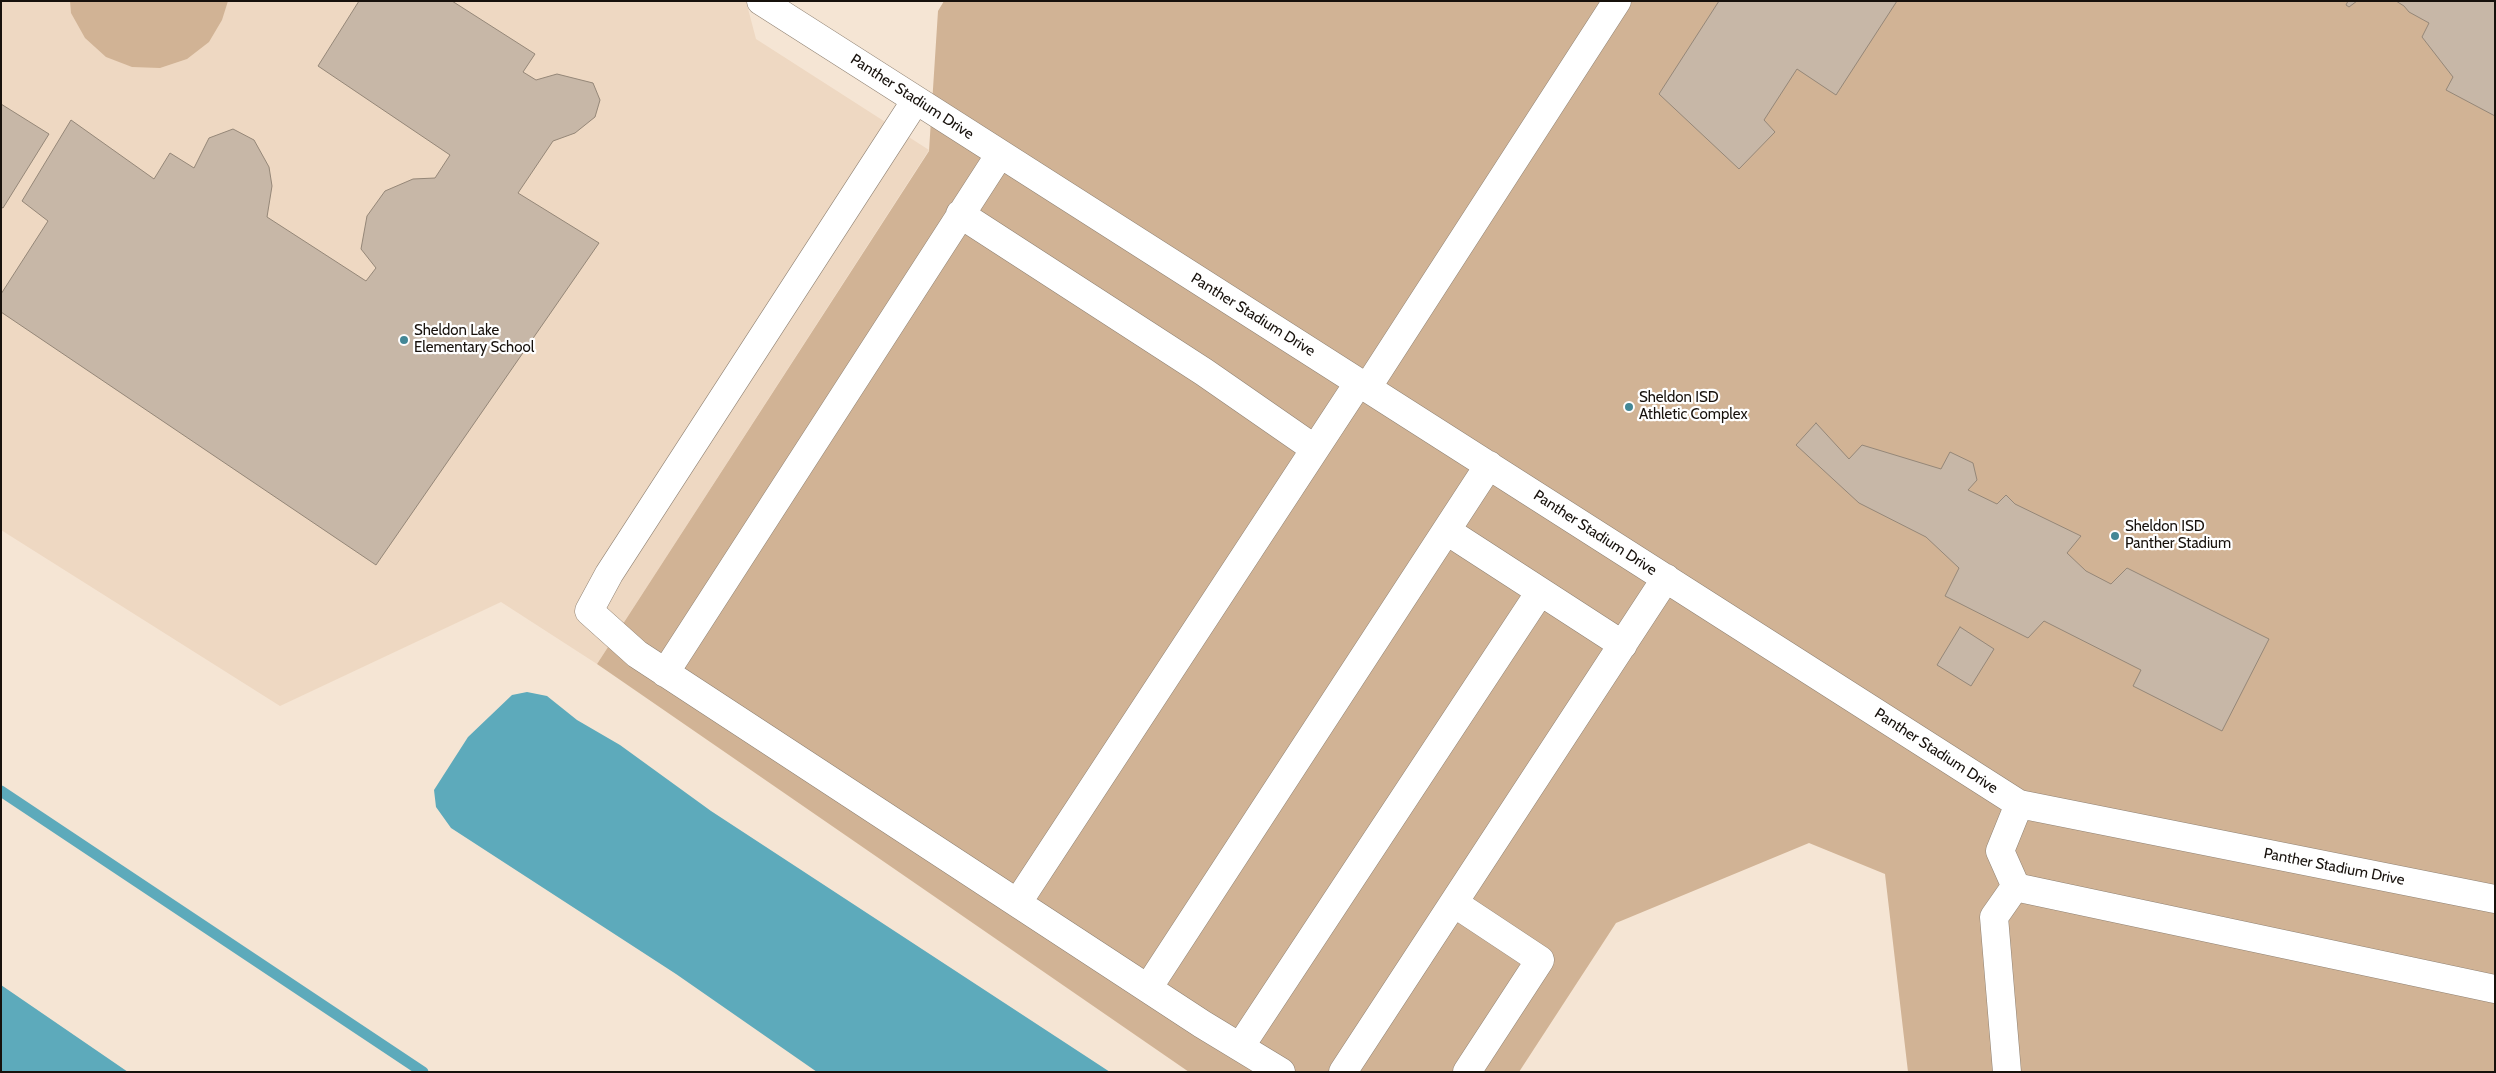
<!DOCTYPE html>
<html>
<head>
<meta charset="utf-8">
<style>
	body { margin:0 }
	#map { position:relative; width:2496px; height:1073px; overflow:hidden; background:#f5e5d4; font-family:Cabin,sans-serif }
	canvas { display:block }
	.frame { position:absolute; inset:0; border:2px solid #17110c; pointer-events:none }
</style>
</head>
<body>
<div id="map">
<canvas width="2496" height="1073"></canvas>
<div class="frame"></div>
</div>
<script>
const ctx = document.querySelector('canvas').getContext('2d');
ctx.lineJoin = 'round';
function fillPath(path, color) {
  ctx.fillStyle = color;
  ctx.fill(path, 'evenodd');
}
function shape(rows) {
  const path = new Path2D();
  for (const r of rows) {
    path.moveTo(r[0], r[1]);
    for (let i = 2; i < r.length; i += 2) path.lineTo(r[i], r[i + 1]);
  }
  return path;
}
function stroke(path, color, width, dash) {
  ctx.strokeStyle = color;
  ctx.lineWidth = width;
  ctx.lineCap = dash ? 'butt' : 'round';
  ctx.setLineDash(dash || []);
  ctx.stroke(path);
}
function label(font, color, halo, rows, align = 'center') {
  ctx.font = font + ' Cabin,sans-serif';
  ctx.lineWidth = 4.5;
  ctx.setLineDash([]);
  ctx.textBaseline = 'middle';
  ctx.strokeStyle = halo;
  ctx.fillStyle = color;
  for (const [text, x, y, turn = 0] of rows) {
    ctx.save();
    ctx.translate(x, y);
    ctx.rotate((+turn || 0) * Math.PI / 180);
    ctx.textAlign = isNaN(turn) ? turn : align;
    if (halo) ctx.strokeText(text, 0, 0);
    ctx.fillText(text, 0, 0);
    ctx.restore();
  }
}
fillPath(shape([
	[1,1,746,1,756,39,929,150,597,664,501,602,280,706,1,530]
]), '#eed8c2');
fillPath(shape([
	[70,1,228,1,222,20,209,42,187,59,160,68,132,67,106,57,85,38,71,13],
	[944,1,2495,1,2495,1072,1908,1072,1885,874,1809,843,1616,923,1519,1072,1189,1072,597,664,929,151,938,11]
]), '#d1b395');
fillPath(shape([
	[527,692,547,696,577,720,620,745,711,811,1110,1072,817,1072,676,974,451,828,436,807,434,790,468,737,512,695],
	[1,985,128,1072,1,1072]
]), '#5daabb');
stroke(shape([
	[1,791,423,1072]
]), '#5daabb', 11);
const building = shape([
	[359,1,452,1,535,54,523,72,536,80,557,74,593,83,600,100,595,117,575,133,553,141,518,193,599,243,376,565,1,312,1,294,48,221,22,201,71,120,154,179,170,153,194,168,209,138,233,129,254,140,269,167,272,186,267,217,366,281,376,268,361,249,367,216,385,191,413,179,435,178,450,155,318,66,359,1],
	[1719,1,1897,1,1836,95,1797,69,1764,120,1775,132,1739,169,1659,94,1719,1],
	[2348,1,2357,1,2349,7,2346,5,2348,1],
	[2396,1,2495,1,2495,116,2446,90,2453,77,2422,37,2429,23,2409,12,2404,6,2396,1],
	[1,104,49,134,3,208,1,207,1,104],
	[1816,423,1849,459,1862,445,1941,469,1950,452,1973,463,1977,480,1968,490,1997,504,2006,495,2015,504,2081,536,2067,553,2086,571,2111,584,2127,568,2269,639,2222,731,2133,686,2141,670,2044,621,2028,638,1945,596,1959,568,1926,537,1859,503,1796,445,1816,423],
	[1960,627,1994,649,1971,686,1937,665,1960,627]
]);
fillPath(building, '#c7b7a7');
stroke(building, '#958778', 1);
const minor = shape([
	[761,1,2019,804,2495,899],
	[916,100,609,574,589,611,637,654,1202,1024,1281,1072],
	[960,214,1204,372,1315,449],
	[1367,388,1617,1],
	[1447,531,1623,645],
	[665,673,1000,154],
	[2016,887,2000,851,2019,804],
	[1018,902,1359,382],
	[1454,903,1540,960,1467,1072],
	[1148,988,1489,465],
	[1240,1047,1540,592],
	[1343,1072,1666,578],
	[2007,1072,1994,917,2015,887,2495,989]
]);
stroke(minor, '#908273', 29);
stroke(minor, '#fff', 28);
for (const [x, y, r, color] of [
	[404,340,5,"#438796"],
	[1629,407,5,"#438796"],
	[2115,536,5,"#438796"]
]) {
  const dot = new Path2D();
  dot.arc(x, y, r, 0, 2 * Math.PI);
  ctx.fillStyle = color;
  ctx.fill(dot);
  stroke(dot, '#fff', 2);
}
label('15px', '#17110c', '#fff', [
	["Panther Stadium Drive",912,97,33],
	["Panther Stadium Drive",1253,315,32],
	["Panther Stadium Drive",1595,533,33],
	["Panther Stadium Drive",1936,751,33],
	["Panther Stadium Drive",2334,867,11]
]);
label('15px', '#17110c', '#fff', [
	["Sheldon Lake",414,331],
	["Elementary School",414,348],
	["Sheldon ISD",1639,398],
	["Athletic Complex",1639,415],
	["Sheldon ISD",2125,527],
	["Panther Stadium",2125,544]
], 'left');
</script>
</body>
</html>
